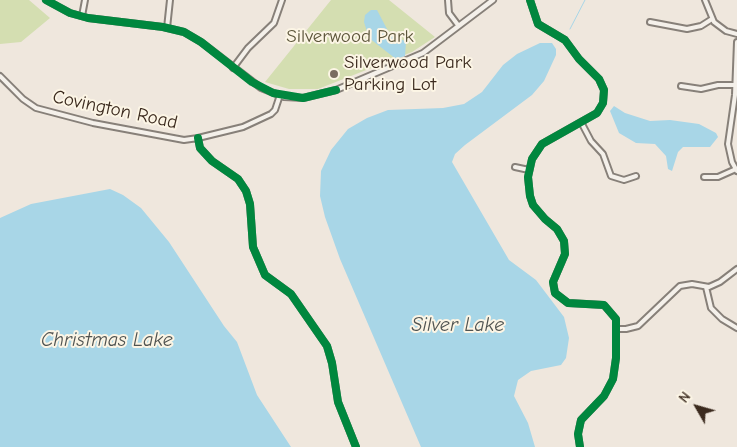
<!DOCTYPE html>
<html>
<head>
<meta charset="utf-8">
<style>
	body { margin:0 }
	#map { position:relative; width:737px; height:447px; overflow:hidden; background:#efe7dd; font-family:"Comic Neue",sans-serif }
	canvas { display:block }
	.north { position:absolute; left:672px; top:382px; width:50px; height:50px; -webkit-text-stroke:4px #fcf5e5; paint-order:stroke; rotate:308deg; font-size:14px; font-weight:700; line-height:20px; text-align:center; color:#3b2a1e }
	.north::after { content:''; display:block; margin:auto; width:18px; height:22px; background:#3b2a1e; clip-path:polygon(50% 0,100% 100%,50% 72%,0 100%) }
</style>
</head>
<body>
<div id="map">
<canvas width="737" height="447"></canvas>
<div class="north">N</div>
</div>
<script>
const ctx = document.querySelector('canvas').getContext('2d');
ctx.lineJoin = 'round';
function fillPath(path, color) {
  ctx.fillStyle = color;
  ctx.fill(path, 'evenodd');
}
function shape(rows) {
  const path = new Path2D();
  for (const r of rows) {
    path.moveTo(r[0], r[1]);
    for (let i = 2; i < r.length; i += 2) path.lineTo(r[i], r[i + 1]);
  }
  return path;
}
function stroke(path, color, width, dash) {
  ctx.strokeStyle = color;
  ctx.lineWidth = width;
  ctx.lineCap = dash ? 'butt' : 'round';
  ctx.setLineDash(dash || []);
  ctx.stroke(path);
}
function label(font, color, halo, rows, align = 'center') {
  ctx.font = font + ' "Comic Neue",sans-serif';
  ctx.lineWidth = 4;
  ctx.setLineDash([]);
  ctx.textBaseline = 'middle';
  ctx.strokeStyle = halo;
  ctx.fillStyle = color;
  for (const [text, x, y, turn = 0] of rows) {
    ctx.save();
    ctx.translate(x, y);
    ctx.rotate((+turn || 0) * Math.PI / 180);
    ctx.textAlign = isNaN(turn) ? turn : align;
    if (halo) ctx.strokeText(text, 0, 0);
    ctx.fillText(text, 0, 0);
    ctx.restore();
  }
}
fillPath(shape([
	[0,0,29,0,50,18,21,42,0,44],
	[331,0,389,0,435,37,412,52,318,89,289,89,265,82]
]), '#d4deb1');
fillPath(shape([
	[371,10,377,10,388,31,406,42,405,56,396,59,369,38,364,22,365,15],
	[540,43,552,43,556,49,556,55,544,81,532,95,465,145,455,154,452,162,509,260,536,280,564,317,569,338,566,358,561,365,531,371,518,380,514,396,528,423,535,447,421,447,340,259,325,217,320,196,321,171,331,150,348,129,367,118,388,110,443,108,464,104,482,92,503,65,517,54],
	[614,106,625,113,650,121,670,120,699,124,716,133,718,137,710,147,683,147,678,152,672,171,668,169,666,156,655,144,636,143,619,133,610,111],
	[110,189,123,195,141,208,169,242,224,326,237,342,257,395,291,447,0,447,0,218,31,204]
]), '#a8d6e7');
stroke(shape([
	[570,29,585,0]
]), '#a8d6e7', 1);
const minor = shape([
	[448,0,449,13,458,25],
	[530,0,538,24,565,40,579,59,599,79,604,90,603,103,597,113,542,144,532,159,528,177,530,196,533,205,545,219,557,229,564,241,565,254,553,282,555,293,568,303,604,305,616,319,616,358,613,379,604,396,581,420,578,434,580,447],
	[705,0,714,22,726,31,737,34],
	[82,16,85,0],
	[650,22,687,29,701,26,712,19],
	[167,28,170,0],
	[737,42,735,95,728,144,732,162,737,171],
	[233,68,248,48,274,23,282,0],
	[0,76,23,99,36,108,93,123,184,140,198,138,243,127,271,114,275,110,280,95],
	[681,86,701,89,718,85,735,85],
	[581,122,591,141,603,154,611,176,624,180,636,176],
	[198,138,200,148,212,161,238,179,246,191,250,204,253,247,265,275,291,294,327,346,332,363,338,402,356,447],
	[515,167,529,170],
	[704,177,718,177,736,169],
	[706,287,711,308,722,319,737,328],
	[617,329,626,329,638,326,680,286,692,284,709,287,720,282,737,269]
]);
const tertiary = shape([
	[46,0,70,13,88,18,163,27,184,32,201,42,261,88,284,97,303,98,336,90,423,53,493,0]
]);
stroke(minor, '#878079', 8);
stroke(tertiary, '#878079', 8);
stroke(minor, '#f4f0ea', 4);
stroke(tertiary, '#f4f0ea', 4.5);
stroke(shape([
	[46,0,70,13,88,18,163,27,184,32,201,42,252,82,273,93,303,98,336,90],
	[530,0,538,24,565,40,579,59,599,79,604,90,603,103,597,113,542,144,532,159,528,177,530,196,533,205,545,219,557,229,564,241,565,254,553,282,555,293,568,303,604,305,616,319,616,358,613,379,604,396,581,420,578,434,580,447],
	[198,138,200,148,212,161,238,179,246,191,250,204,253,247,265,275,291,294,327,346,332,363,338,402,356,447]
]), '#00873e', 8);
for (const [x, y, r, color] of [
	[334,74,5,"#7a6c61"]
]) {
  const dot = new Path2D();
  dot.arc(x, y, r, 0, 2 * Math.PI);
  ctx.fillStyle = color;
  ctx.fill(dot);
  stroke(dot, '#fcf5e5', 2);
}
label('19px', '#5c553a', '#fcf5e5', [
	["Silverwood Park",350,37]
]);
label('19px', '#3b2a1e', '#fcf5e5', [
	["Silverwood Park",344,63],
	["Parking Lot",344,85]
], 'left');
label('19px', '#3b2a1e', '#fcf5e5', [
	["Covington Road",115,110,12]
]);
label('italic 20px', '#4f5351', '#fcf5e5', [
	["Silver Lake",458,325],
	["Christmas Lake",107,340]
]);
</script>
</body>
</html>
